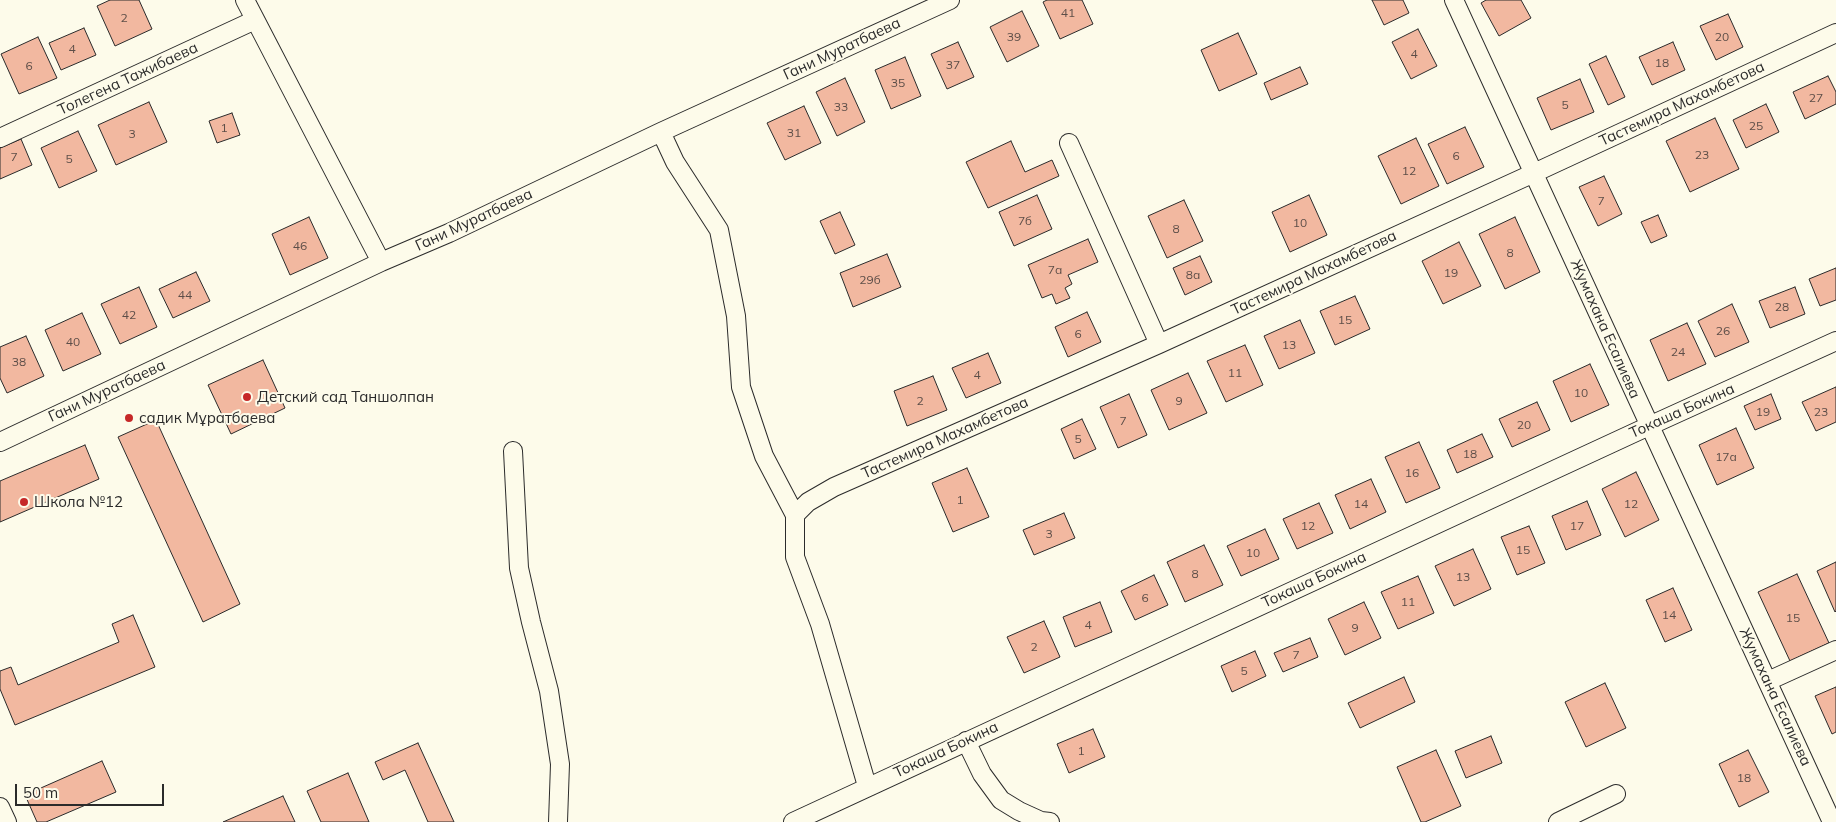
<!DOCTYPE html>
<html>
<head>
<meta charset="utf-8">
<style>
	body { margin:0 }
	#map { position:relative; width:1836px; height:822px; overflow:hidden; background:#fdfbea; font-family:Mulish,sans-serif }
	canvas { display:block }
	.scale { position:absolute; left:15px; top:784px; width:149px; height:22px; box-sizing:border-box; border:2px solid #2b2b2b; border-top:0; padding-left:6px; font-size:15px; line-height:18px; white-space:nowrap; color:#2b2b2b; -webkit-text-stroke:4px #fdfbea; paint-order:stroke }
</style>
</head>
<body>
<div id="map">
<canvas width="1836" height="822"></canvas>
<div class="scale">50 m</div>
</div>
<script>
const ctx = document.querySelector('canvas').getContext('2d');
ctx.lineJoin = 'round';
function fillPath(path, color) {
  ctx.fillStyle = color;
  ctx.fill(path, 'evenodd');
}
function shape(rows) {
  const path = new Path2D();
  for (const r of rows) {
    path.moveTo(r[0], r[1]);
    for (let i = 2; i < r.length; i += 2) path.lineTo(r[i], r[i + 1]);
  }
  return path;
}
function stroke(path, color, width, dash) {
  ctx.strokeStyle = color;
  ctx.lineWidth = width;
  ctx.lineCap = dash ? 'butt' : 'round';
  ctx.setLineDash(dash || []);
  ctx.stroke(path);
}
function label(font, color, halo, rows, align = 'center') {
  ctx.font = font + ' Mulish,sans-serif';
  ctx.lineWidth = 4;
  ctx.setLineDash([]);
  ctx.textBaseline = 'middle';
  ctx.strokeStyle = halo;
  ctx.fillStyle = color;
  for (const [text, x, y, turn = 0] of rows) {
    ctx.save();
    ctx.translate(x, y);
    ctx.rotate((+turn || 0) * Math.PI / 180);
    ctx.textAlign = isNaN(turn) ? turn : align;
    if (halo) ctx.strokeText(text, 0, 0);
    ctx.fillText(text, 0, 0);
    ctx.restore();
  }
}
const building = shape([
	[110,0,139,0,152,29,115,46,97,6,110,0],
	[1047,0,1082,0,1093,24,1060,39,1043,2,1047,0],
	[1372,0,1403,0,1409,13,1384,25,1372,0],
	[1486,0,1521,0,1531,18,1499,36,1481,3,1486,0],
	[1022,11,1039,46,1007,62,990,27,1022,11],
	[1728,14,1743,47,1716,60,1700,26,1728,14],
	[84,28,96,55,61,70,49,43,84,28],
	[1418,29,1437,66,1411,79,1392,42,1418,29],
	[1238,33,1257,74,1219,91,1201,50,1238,33],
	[38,37,57,78,19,94,1,54,38,37],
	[958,42,974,77,947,89,931,54,958,42],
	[1673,42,1685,70,1652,85,1639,57,1673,42],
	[1606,56,1625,97,1608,105,1589,64,1606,56],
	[905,57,921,96,891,109,875,70,905,57],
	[1300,67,1308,84,1271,100,1264,83,1300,67],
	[1828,76,1836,92,1836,104,1805,119,1793,92,1828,76],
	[845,78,865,122,837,136,816,92,845,78],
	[1580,79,1594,112,1551,130,1537,98,1580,79],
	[149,102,167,142,116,165,98,125,149,102],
	[1766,104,1779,132,1746,148,1733,120,1766,104],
	[804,106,821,143,785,160,767,123,804,106],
	[232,113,240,135,217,143,209,121,232,113],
	[1715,118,1739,169,1690,192,1666,141,1715,118],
	[1465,127,1484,167,1447,184,1428,144,1465,127],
	[78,131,97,171,59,188,41,148,78,131],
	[1416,138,1439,186,1401,204,1378,156,1416,138],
	[21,139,32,165,0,179,0,148,21,139],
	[1011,141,1025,172,1052,160,1059,176,988,208,966,162,1011,141],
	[1604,176,1622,214,1598,226,1579,187,1604,176],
	[1037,195,1052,229,1014,246,999,212,1037,195],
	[1309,195,1327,235,1290,252,1272,212,1309,195],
	[1184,200,1203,241,1167,258,1148,216,1184,200],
	[840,212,855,245,835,254,820,221,840,212],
	[1658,215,1667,236,1651,243,1641,222,1658,215],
	[309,217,328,258,290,275,272,234,309,217],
	[1515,217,1540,272,1505,289,1479,234,1515,217],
	[1088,239,1098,262,1068,275,1072,284,1065,288,1070,298,1056,304,1052,294,1042,298,1028,265,1088,239],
	[1459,242,1481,286,1443,304,1422,261,1459,242],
	[887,254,901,287,853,307,840,273,887,254],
	[1200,256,1212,282,1185,295,1173,268,1200,256],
	[1836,268,1836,300,1820,306,1809,279,1836,268],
	[196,272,210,301,173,318,159,289,196,272],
	[139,287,157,327,120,344,101,304,139,287],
	[1795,287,1805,314,1770,328,1759,301,1795,287],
	[1355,296,1370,329,1335,345,1320,311,1355,296],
	[1732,304,1749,342,1715,357,1698,321,1732,304],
	[1087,312,1101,342,1068,357,1055,327,1087,312],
	[82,313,101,354,63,371,45,330,82,313],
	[1300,320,1315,353,1279,369,1264,336,1300,320],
	[1687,323,1706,364,1668,381,1650,340,1687,323],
	[26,336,44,376,7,393,0,378,0,347,26,336],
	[1245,345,1263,385,1226,402,1207,361,1245,345],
	[988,353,1001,383,966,398,952,368,988,353],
	[263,360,285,408,231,434,208,385,263,360],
	[1590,364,1609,405,1571,422,1553,381,1590,364],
	[1188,373,1207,413,1169,430,1151,390,1188,373],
	[933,376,947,410,907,426,894,391,933,376],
	[1836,387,1836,422,1816,431,1802,402,1836,387],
	[1129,394,1147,435,1118,448,1100,407,1129,394],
	[1771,394,1781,419,1755,430,1744,406,1771,394],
	[1537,402,1550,430,1512,447,1499,419,1537,402],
	[1082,419,1096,449,1074,459,1061,429,1082,419],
	[156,420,240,604,203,622,118,437,156,420],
	[1736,428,1754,468,1717,485,1699,445,1736,428],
	[1482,434,1493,457,1457,473,1447,450,1482,434],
	[1419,442,1440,488,1406,503,1385,457,1419,442],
	[85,445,99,479,0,522,0,481,85,445],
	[967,468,989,517,953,532,932,483,967,468],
	[1636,472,1659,520,1625,537,1602,489,1636,472],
	[1371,479,1386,512,1350,529,1335,495,1371,479],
	[1587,501,1601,535,1566,550,1552,516,1587,501],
	[1319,503,1333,533,1297,549,1283,519,1319,503],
	[1064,513,1075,538,1034,555,1023,530,1064,513],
	[1529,526,1545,563,1517,575,1501,537,1529,526],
	[1265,529,1279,559,1241,576,1227,546,1265,529],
	[1204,545,1223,585,1185,602,1167,562,1204,545],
	[1473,549,1491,589,1454,606,1435,566,1473,549],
	[1836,562,1836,611,1835,612,1817,571,1836,562],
	[1797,574,1829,643,1790,661,1758,592,1797,574],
	[1154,575,1168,605,1135,620,1121,591,1154,575],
	[1418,576,1434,613,1398,629,1381,592,1418,576],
	[1673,588,1692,630,1665,642,1646,600,1673,588],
	[1100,602,1112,632,1075,647,1063,617,1100,602],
	[1364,602,1381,638,1345,655,1328,619,1364,602],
	[133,615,155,667,15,725,0,689,0,671,11,667,18,685,119,642,112,624,133,615],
	[1044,621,1060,657,1024,673,1007,637,1044,621],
	[1310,638,1318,657,1283,672,1274,653,1310,638],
	[1255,651,1266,676,1232,692,1221,666,1255,651],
	[1404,677,1415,702,1360,728,1348,703,1404,677],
	[1605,683,1626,728,1586,747,1565,702,1605,683],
	[1836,687,1836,732,1832,734,1815,696,1836,687],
	[1093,729,1105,757,1069,773,1057,744,1093,729],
	[1491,736,1502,763,1466,778,1455,751,1491,736],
	[418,743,454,822,428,822,405,770,383,780,375,762,418,743],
	[1436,750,1461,806,1425,822,1421,822,1397,767,1436,750],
	[1748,750,1769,792,1739,807,1719,764,1748,750],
	[102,761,116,792,46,822,37,822,25,795,102,761],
	[348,773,369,822,321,822,307,791,348,773],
	[283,796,295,822,223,822,283,796]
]);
fillPath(building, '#f2b8a0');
stroke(building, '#2b2b2b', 1);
const minor = shape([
	[245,0,381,262],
	[1454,0,1832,822],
	[661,132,675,162,719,230,736,316,741,387,764,456,795,515,795,557,820,624,867,786],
	[0,138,255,20],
	[1069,143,1159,344],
	[0,442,381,262,449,233,661,132,950,0],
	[513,451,519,568,531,622,549,691,560,764,558,822],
	[795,515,808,502,834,487,1159,344,1534,173,1836,33],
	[1768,681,1836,650],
	[966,741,982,774,1001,800,1019,811,1041,821,1050,822],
	[0,807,7,822],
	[793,822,1649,426,1836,341],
	[1558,822,1616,794]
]);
stroke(minor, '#2b2b2b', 20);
stroke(minor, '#fdfbea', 18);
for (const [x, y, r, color] of [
	[247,397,5,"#c62828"],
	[129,418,5,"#c62828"],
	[24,502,5,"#c62828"]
]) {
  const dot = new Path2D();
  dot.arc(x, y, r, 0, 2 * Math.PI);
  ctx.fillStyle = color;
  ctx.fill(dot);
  stroke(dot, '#fdfbea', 2);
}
label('12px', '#5d4e48', null, [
	["41",1068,13],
	["2",124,18],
	["39",1014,37],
	["20",1722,37],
	["4",72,49],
	["4",1414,54],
	["18",1662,63],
	["37",953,65],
	["6",29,66],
	["35",898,83],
	["27",1816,98],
	["5",1565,105],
	["33",841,107],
	["25",1756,126],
	["1",224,128],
	["31",794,133],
	["3",132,134],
	["23",1702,155],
	["6",1456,156],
	["7",14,157],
	["5",69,159],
	["12",1409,171],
	["7",1601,201],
	["7б",1025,221],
	["10",1300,223],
	["8",1176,229],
	["46",300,246],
	["8",1510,253],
	["7а",1055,270],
	["19",1451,273],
	["8а",1193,275],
	["29б",870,280],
	["44",185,295],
	["28",1782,307],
	["42",129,315],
	["15",1345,320],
	["26",1723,331],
	["6",1078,334],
	["40",73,342],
	["13",1289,345],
	["24",1678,352],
	["38",19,362],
	["11",1235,373],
	["4",977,375],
	["10",1581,393],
	["2",920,401],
	["9",1179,401],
	["19",1763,412],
	["23",1821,412],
	["7",1123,421],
	["20",1524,425],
	["5",1078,439],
	["18",1470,454],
	["17а",1726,457],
	["16",1412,473],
	["1",960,500],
	["14",1361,504],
	["12",1631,504],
	["12",1308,526],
	["17",1577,526],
	["3",1049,534],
	["15",1523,550],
	["10",1253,553],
	["8",1195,574],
	["13",1463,577],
	["6",1145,598],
	["11",1408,602],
	["14",1669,615],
	["15",1793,618],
	["4",1088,625],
	["9",1355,628],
	["2",1034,647],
	["7",1296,655],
	["5",1244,671],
	["1",1081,751],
	["18",1744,778]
]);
label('15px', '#2b2b2b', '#fdfbea', [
	["Гани Муратбаева",842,49,-25],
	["Толегена Тажибаева",128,79,-25],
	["Тастемира Махамбетова",1682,104,-25],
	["Гани Муратбаева",474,220,-25],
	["Тастемира Махамбетова",1314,273,-25],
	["Жумахана Есалиева",1605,329,66],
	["Гани Муратбаева",107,391,-25],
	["Токаша Бокина",1682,411,-24],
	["Тастемира Махамбетова",945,438,-24],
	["Токаша Бокина",1314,580,-25],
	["Жумахана Есалиева",1775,697,65],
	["Токаша Бокина",946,750,-25]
]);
label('15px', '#2b2b2b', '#fdfbea', [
	["Детский сад Таншолпан",257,397],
	["садик Мұратбаева",139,418],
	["Школа №12",34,502]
], 'left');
</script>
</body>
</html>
